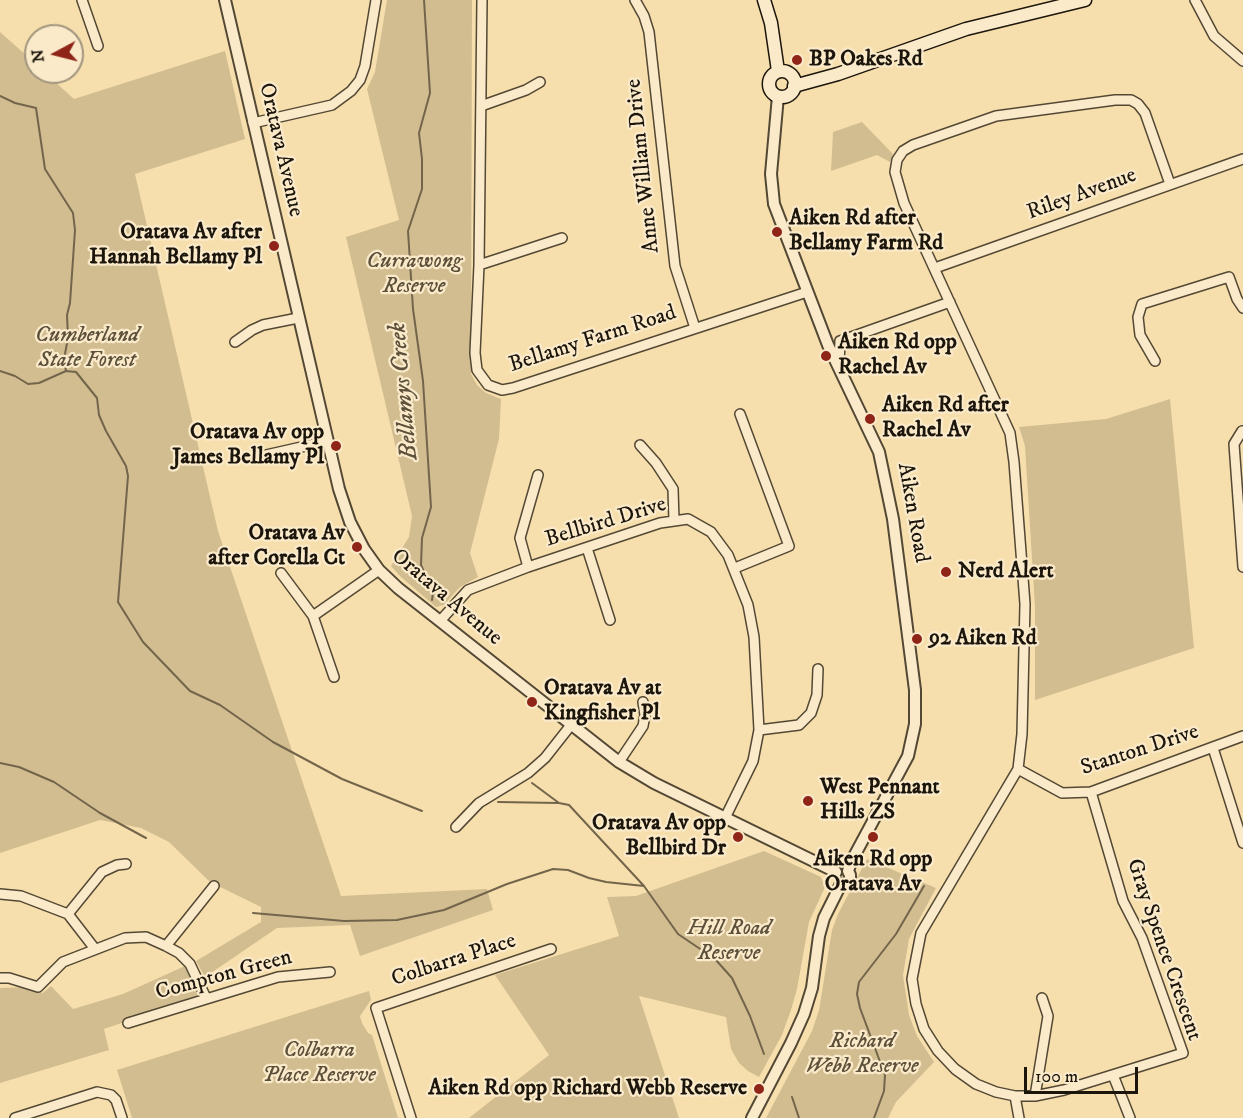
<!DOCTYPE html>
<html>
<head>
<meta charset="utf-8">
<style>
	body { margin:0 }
	#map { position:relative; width:1243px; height:1118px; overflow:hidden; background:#f7dfad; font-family:"IM FELL DW Pica",serif }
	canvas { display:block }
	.north { position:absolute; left:24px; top:24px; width:60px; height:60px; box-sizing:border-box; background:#faeaca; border:2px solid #a1957e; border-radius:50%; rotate:263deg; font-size:16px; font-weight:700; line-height:24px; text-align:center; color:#1c150b }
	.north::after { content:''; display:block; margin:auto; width:21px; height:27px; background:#8f2418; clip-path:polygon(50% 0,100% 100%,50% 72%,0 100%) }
	.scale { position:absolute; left:1024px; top:1067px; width:114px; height:27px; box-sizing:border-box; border:3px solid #1c150b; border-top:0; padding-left:8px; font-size:18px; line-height:21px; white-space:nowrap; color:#1c150b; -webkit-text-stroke:4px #faeaca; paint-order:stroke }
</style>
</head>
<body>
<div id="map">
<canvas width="1243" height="1118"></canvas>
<div class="north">N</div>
<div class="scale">100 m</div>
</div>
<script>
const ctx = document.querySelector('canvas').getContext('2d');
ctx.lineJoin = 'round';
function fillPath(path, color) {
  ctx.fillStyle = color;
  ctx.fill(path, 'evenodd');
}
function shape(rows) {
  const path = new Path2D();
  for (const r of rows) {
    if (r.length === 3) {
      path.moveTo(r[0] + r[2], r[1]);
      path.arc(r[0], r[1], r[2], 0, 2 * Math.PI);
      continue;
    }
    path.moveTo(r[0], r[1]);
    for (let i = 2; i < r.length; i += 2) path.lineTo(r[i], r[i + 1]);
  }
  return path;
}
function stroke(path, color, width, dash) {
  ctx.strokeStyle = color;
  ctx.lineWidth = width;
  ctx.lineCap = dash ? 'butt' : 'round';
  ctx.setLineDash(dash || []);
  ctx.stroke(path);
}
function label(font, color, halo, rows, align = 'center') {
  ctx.font = font + ' "IM FELL DW Pica",serif';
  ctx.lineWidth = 4.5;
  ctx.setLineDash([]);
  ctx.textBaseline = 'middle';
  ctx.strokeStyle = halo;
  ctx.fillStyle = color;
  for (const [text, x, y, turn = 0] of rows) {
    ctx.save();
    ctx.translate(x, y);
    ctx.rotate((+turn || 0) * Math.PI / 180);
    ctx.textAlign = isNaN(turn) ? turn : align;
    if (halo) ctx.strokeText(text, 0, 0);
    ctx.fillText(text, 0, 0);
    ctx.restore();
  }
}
fillPath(shape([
	[387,0,472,0,471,374,477,385,486,393,501,399,499,439,470,553,478,577,460,587,444,605,436,607,401,577,391,566,409,537,412,516,346,237,399,220,367,89,375,72],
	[0,32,36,64,36,72,44,72,74,99,225,51,245,139,135,174,218,531,341,896,487,889,493,910,360,956,350,925,277,928,205,977,196,961,261,922,261,907,210,882,169,842,141,828,100,820,0,853],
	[862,122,893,154,890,162,877,155,831,171,833,132],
	[1170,399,1194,648,1035,700,1035,607,1025,446,1019,427,1106,419],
	[764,851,821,877,825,887,809,922,797,989,791,1010,782,1035,759,1077,748,1071,739,1063,731,1049,726,1017,639,996,679,1118,469,1118,549,1055,495,975,619,936,607,897,636,896],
	[867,859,936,888,909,939,903,975,909,1015,917,1036,934,1062,896,1102,888,1118,766,1118,812,1031,819,1010,832,930,838,914],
	[185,966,198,997,104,1029,109,1050,0,1083,0,988,29,987,43,993,51,986,73,1009,123,994],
	[369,991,371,1000,360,1016,362,1023,368,1033,372,1035,398,1118,132,1118,117,1070]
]), '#d2bd91');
stroke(shape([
	[424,0,430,93,419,133,422,159,422,189,408,231,413,309,423,381,431,507,422,538,421,565,433,592,432,600],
	[0,96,15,103,36,108,45,169,73,213,75,230,70,303,67,315,68,338,64,359,66,371],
	[0,371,15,376,28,384,39,383,66,371],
	[66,371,76,372,97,398,99,415,106,431,126,466,128,476,118,602,143,642,190,691,220,705,273,742,342,779,422,811],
	[0,763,19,767,54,782,100,813,146,838],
	[532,783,559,803],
	[498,802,559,803,569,805,644,886,678,934,715,959,732,978,750,1016,764,1054],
	[253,913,344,921,397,920,444,910,507,884,553,869,568,870,589,878,606,882,644,886],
	[792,1097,799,1118],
	[874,1118,884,1091,885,1075,860,1008,857,994,859,982,896,934,924,886]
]), '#73654b', 2);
const minor = shape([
	[82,0,98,46],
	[482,0,479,265,475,353,477,370,488,385,502,390,513,388,807,292],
	[635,0,644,16,649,32,675,266,695,328],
	[1195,0,1214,36,1243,61],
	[481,106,526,90,540,82],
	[253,123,332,105,351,91,360,80,365,66,376,0],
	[479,265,562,238],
	[935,268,1243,159],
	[235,342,252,330,263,325,298,318],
	[1155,361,1140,335,1138,317,1142,304,1229,277,1237,299,1243,308],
	[839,365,840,341,950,302],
	[1242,431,1234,444,1243,567],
	[640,445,656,463,673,489,674,521],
	[266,455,328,441],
	[587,548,610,620],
	[528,567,520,538,538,475],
	[735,568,789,546,740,414],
	[281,573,313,616,334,677],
	[313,616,379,570],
	[440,621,468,590,528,567,660,523,688,519,711,532,728,555,748,605,754,637,759,730,753,761,725,818],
	[759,730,799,725,811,713,817,695,818,669],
	[1213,748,1243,843],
	[619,762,643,726,645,715,643,702],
	[1018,769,1062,793,1091,792,1243,736],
	[1091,792,1123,901,1142,938,1183,1053,1064,1090,1035,1096,1015,1096,996,1092,976,1084,955,1069,938,1051,924,1029,916,1004,912,979,921,933,1018,769,1022,734,1025,604,1014,462,1010,433,904,203,895,172,897,160,903,151,913,145,996,116,1115,100,1131,100,1138,104,1145,113,1170,184],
	[456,827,479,803,528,773,545,758,571,725],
	[0,894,21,896,68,914,95,949],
	[68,914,102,872,117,865,126,864],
	[166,946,214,886],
	[0,978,9,978,38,987,63,962,125,938,146,937,166,946,179,953,190,964,206,998],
	[128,1023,278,977,330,972],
	[1113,1075,1130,1118],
	[1015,1096,1019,1118],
	[1035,1096,1048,1016,1042,998],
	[15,1118,97,1092,111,1095,116,1100,122,1118],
	[411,1118,376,1008,551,949]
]);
const tertiary = shape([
	[225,0,339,489,350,522,364,549,379,570,398,588,619,762,654,783,836,872],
	[778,96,771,174,774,204,828,345,879,452,893,519,915,690,915,724,908,756,851,862,848,871,850,875,850,880,846,883,841,884],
	[752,1118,791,1043,804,1014,812,988,819,936,824,918,841,884]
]);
const secondary = shape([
	[764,0,771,23,778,71],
	[782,84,13],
	[794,86,838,74,966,29,1085,0]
]);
stroke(minor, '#534834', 12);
stroke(tertiary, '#534834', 14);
stroke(secondary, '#1c150b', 15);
stroke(minor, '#faeaca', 9);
stroke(tertiary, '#faeaca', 10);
stroke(secondary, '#faeaca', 12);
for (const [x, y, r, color] of [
	[797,60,6,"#8f2418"],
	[777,232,6,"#8f2418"],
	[274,246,6,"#8f2418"],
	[826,356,6,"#8f2418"],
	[870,419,6,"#8f2418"],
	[336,446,6,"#8f2418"],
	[357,547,6,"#8f2418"],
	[946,572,6,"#8f2418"],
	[917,639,6,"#8f2418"],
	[532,702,6,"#8f2418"],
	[808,801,6,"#8f2418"],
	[738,837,6,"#8f2418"],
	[873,837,6,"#8f2418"],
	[759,1089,6,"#8f2418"]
]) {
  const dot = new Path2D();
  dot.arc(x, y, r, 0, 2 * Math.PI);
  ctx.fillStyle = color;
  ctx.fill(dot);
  stroke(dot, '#faeaca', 2);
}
label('bold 22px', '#1c150b', '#faeaca', [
	["BP Oakes Rd",809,60],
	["Aiken Rd after",789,219],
	["Bellamy Farm Rd",789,244],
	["Oratava Av after",262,233,"right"],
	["Hannah Bellamy Pl",262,258,"right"],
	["Aiken Rd opp",838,343],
	["Rachel Av",838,368],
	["Aiken Rd after",882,406],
	["Rachel Av",882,431],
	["Oratava Av opp",324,433,"right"],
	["James Bellamy Pl",324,458,"right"],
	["Oratava Av",345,534,"right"],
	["after Corella Ct",345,559,"right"],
	["Nerd Alert",958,572],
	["92 Aiken Rd",929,639],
	["Oratava Av at",544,689],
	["Kingfisher Pl",544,714],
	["West Pennant",820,788],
	["Hills ZS",820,813],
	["Oratava Av opp",726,824,"right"],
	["Bellbird Dr",726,849,"right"],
	["Aiken Rd opp",873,860,"center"],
	["Oratava Av",873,885,"center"],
	["Aiken Rd opp Richard Webb Reserve",747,1089,"right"]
], 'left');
label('22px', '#1c150b', '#faeaca', [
	["Oratava Avenue",280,150,77],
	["Anne William Drive",644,166,-96],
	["Riley Avenue",1082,195,-20],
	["Bellamy Farm Road",593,340,-18],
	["Aiken Road",912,513,80],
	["Bellbird Drive",606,523,-17],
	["Oratava Avenue",446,598,40],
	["Stanton Drive",1140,751,-18],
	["Gray Spence Crescent",1163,950,71],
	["Colbarra Place",454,961,-18],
	["Compton Green",224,976,-15]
]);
label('italic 22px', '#5c503a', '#faeaca', [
	["Currawong",414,262],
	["Reserve",414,287],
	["Cumberland",87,336],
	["State Forest",87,361],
	["Hill Road",729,929],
	["Reserve",729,954],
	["Richard",862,1042],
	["Webb Reserve",862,1067],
	["Colbarra",319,1051],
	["Place Reserve",319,1076]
]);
label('italic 24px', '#5d513b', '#faeaca', [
	["Bellamys Creek",405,391,-95]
]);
</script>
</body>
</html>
